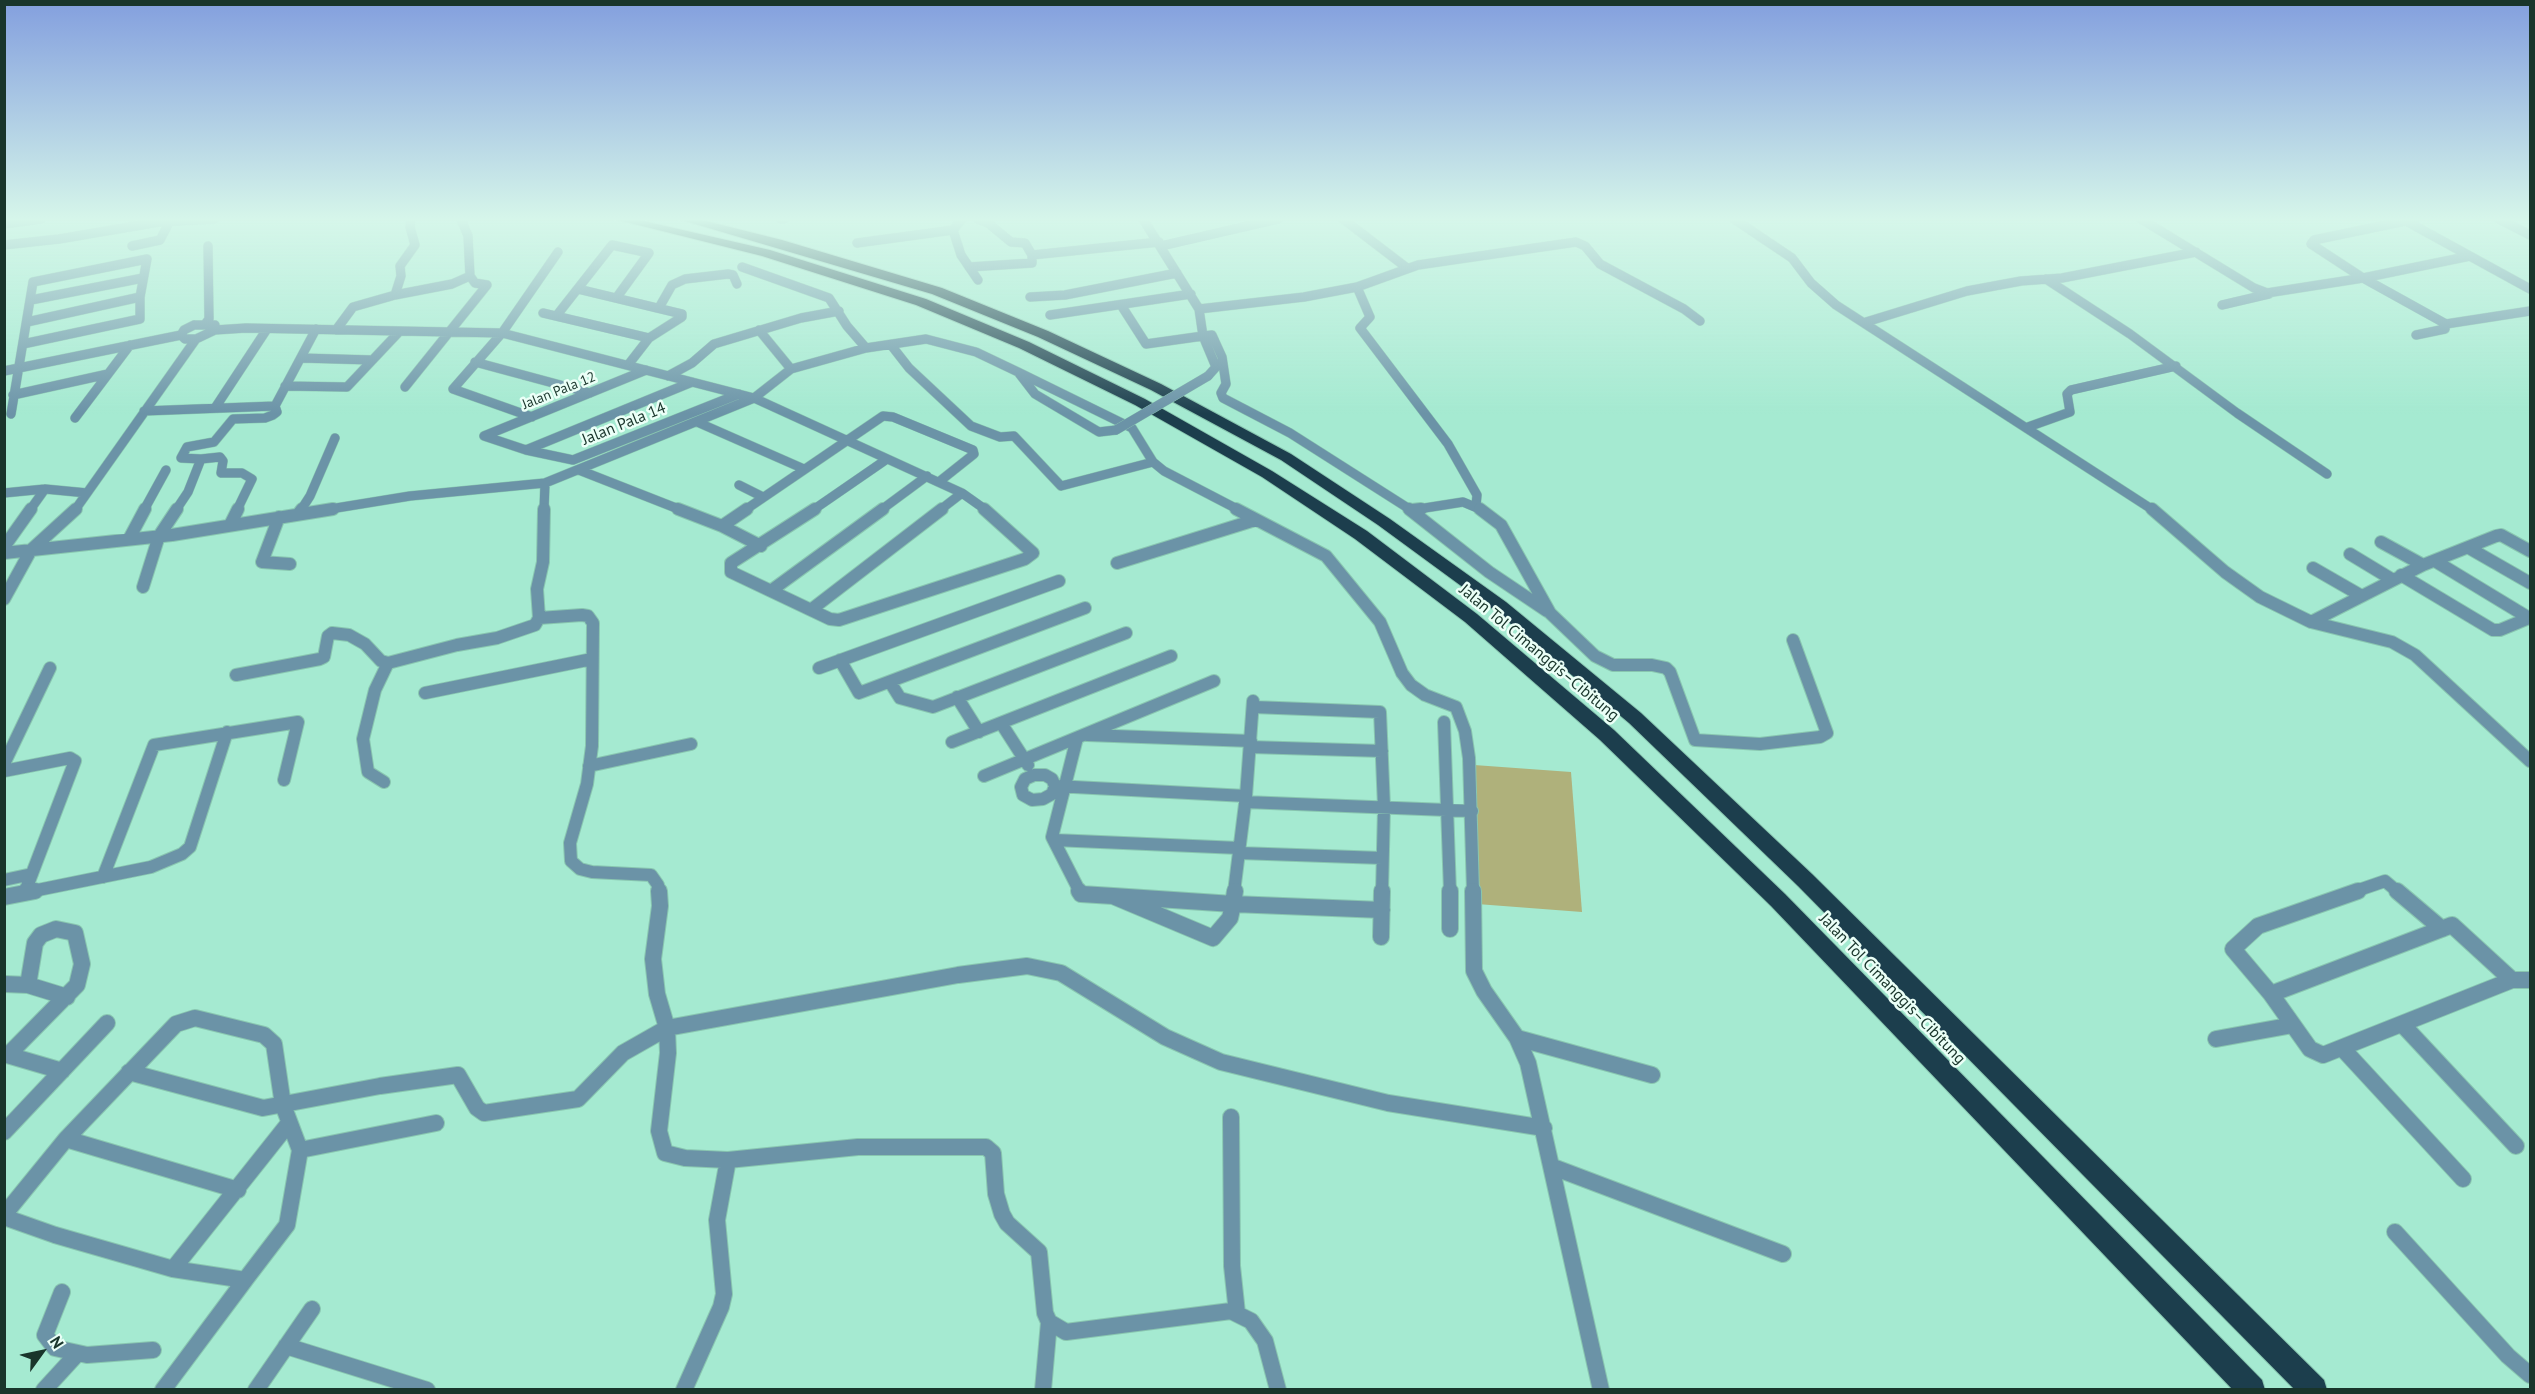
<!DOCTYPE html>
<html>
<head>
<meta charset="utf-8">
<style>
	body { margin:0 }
	#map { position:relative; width:2535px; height:1394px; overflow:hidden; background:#a5ead1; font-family:"PT Sans",sans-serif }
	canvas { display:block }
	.frame { position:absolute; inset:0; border:6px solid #19352b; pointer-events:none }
	.north { position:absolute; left:12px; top:1322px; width:60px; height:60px; -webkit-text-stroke:4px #ebfff7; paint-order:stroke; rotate:57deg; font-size:16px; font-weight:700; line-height:24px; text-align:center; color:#19352b }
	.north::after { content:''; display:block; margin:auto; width:21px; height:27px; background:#19352b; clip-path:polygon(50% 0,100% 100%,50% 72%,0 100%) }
</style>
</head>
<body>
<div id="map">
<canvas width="2535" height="1394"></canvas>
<div class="frame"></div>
<div class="north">N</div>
</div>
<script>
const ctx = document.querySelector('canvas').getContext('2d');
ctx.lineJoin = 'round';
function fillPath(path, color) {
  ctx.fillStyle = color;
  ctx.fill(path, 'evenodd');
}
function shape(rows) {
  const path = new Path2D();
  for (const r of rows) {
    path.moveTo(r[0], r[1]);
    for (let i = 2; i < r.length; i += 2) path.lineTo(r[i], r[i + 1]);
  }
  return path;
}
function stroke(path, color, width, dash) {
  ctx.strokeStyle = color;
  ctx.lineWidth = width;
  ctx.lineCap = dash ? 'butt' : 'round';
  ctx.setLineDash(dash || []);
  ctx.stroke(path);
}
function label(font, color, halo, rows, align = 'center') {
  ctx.font = font + ' "PT Sans",sans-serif';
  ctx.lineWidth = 5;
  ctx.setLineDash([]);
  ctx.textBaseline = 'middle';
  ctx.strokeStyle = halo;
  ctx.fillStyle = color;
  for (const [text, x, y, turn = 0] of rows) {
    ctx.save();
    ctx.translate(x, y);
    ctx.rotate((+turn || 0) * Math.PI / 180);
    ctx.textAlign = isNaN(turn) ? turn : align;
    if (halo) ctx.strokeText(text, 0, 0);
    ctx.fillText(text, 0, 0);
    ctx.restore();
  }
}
fillPath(shape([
	[1474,765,1571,772,1582,912,1477,904]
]), '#afb17b');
const streetFar2 = shape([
	[781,219,784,219],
	[962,219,953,230,961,255,978,280],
	[978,219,988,223,1011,242,1025,243,1032,255],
	[1143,219,1199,309,1203,336,1212,335,1222,357,1226,384,1221,393,1223,398,1290,433,1411,510],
	[1343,219,1407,268],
	[1734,219,1792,258,1811,283,1836,305,2153,510],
	[2141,219,2254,288,2267,293,2363,278,2446,324,2530,311],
	[2415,219,2314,240,2311,244,2363,278,2470,256],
	[2499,219,2530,235],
	[2406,221,2530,289],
	[4,224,41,219],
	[857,243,953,230],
	[4,245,59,239,159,222,214,219],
	[132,246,160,240,171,219],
	[1161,246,1278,219],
	[742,267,829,298,847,326,866,348],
	[969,267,1032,263,1032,255,1159,242],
	[2046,279,2130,334,2237,413,2327,474],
	[578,289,682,314,682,317,649,338,628,365],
	[395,295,452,284,470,276],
	[1030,297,1065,295,1177,273],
	[31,300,143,278],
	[1121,305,1146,344,1203,336,1216,367,1208,376],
	[2222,305,2269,294],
	[660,306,672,285,685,279,728,274,733,275,737,284],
	[1199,309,1304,297,1357,287],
	[543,313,649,338],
	[557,315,612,245,649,253,617,297],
	[1050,315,1191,294],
	[27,322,140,297],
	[1866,322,1967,291,2021,281,2062,278,2196,252],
	[206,323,209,319,208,246],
	[194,325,215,325,215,330,196,339,185,339,181,335,184,330,194,325],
	[215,330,246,328,502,333,754,398,962,493,940,510],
	[336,330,353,307,395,295,401,276,400,266,415,245,410,227,411,219],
	[759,330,791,369],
	[2416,335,2445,329,2446,324],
	[891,345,909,368,971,426,1000,437,1014,436,1061,486,1153,462],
	[301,358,372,360],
	[475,362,590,393],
	[646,370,484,436,526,450,573,460,739,394],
	[4,371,181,335],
	[1018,372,1132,428,1153,462,1164,471,1239,510],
	[668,376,692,363,714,344,801,318,839,311],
	[285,386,347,387,398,333],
	[405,387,487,285,475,283,470,276,468,236,461,219],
	[13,395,108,374],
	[215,408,267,329],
	[144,411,275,406,316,329],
	[11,414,33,282,147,259,140,297,140,319,23,344],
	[532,417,453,389,502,333,558,252],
	[75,418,130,345],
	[697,422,804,469],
	[2028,427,2070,412,2067,394,2071,390,2176,366],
	[526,450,692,382],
	[201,459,220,457,223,461,221,473,242,473,252,479,237,510],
	[579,470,681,510],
	[739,485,763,497],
	[4,493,45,489,87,493],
	[962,493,986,510],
	[1476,506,1477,495,1448,444,1360,328,1370,317,1357,287,1418,265,1576,242,1585,246,1600,264,1684,309,1700,321],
	[30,510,45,489],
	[75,510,196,339],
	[144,510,166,470],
	[176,510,188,492,201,459,181,458,187,447,214,442,233,419,265,418,273,415,277,412,275,406],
	[301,510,310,496,335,438],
	[324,510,410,496,545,483,754,398,791,369,866,348,926,339,976,352,1018,372,1035,394,1099,432,1116,430],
	[544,510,545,483],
	[745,510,883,416,893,417,973,450,974,454,940,481],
	[813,510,887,459],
	[881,510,927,476],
	[1412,510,1463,502,1482,510]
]);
const streetFar1 = shape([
	[678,509,722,526,761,546],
	[815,509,731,563,731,572,830,619,839,620,1025,559,1033,553,984,509],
	[1236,509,1326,556,1380,622,1402,673,1411,685,1425,695,1456,707,1465,731,1469,758,1473,892],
	[1409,509,1489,572,1547,611],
	[1480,509,1501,525,1550,613,1595,656,1613,665,1652,665,1666,668,1670,672,1695,740,1760,744,1820,737,1827,733,1793,640],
	[2152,509,2225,572,2260,597,2311,622,2392,642,2415,655,2530,761],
	[1412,510,1421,509],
	[299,513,302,509],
	[279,517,262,562,290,564],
	[230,525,238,509],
	[722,526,747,509],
	[129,539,145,509],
	[2381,542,2423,565],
	[4,547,31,509],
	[2469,548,2530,583],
	[4,553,172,535,333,509],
	[2350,554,2393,580],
	[1117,563,1255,520],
	[2313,568,2360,595],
	[2401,575,2493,630,2500,630,2529,618,2435,561],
	[143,587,159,536,177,509],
	[772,590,883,509],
	[4,599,31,550,76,509],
	[812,609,942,509],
	[539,618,582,615,588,616,593,623,592,746,587,784,570,843,571,861,580,869,592,872,651,875,658,885,659,892],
	[2311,622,2423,565,2496,536,2501,535,2530,551],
	[840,660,859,693,1085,608],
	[819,668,1059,581],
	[236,675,320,659,324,657,328,636,332,633,349,635,365,644,381,661,388,663,457,645,497,638,535,625,539,618,537,589,543,562,544,509],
	[890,682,900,698,933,707,1126,633],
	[425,693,592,659],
	[957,697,979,732],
	[1253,707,1380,712,1384,807,1382,892],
	[1444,722,1450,892],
	[1001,723,1028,765],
	[1087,735,1251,741],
	[1077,738,1052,837,1080,892],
	[952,742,1171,656],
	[1250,747,1382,751],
	[4,764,50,668],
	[589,766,691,744],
	[4,771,70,758,75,761,25,892],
	[1034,775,1045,775,1052,779,1055,786,1052,794,1043,799,1032,800,1023,795,1021,787,1025,779,1034,775],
	[984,776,1214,681],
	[384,782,368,772,363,739,375,690,388,663],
	[1055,786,1246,796],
	[1245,802,1472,811],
	[1054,840,1239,848],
	[1239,853,1382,858],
	[103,877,154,745,298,722,284,780],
	[4,880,32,874],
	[28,892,151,867,182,854,190,847,227,732],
	[1234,892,1246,796,1253,701],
	[2353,892,2385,881,2398,892]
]);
const street = shape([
	[659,891,660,906,653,959,657,994,667,1028,668,1053,659,1131,665,1153,685,1158,728,1160,858,1147,986,1147,993,1153,996,1194,1002,1214,1007,1223,1039,1252,1045,1313,1049,1322,1066,1332,1231,1311,1251,1321,1265,1341,1278,1390],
	[1079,891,1081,894,1113,896],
	[1235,891,1233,904,1382,910],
	[1450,891,1450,929],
	[1473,891,1474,971,1484,991,1517,1038,1528,1063,1601,1390],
	[2358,891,2258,926,2233,949,2271,994,2310,1049,2323,1055,2512,980,2530,980],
	[2397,891,2442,929],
	[25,893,26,891],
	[1113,896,1233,904,1230,918,1213,938,1113,896],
	[4,897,35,891],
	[1381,937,1382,891],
	[4,984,28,985,67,997],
	[2271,994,2452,925,2512,980],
	[2402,1024,2516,1146],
	[1517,1038,1652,1075],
	[2216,1039,2293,1025],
	[2342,1048,2463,1179],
	[4,1054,62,1071],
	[8,1055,77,985,82,964,75,933,56,929,41,935,35,943,28,985],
	[129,1072,263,1108,380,1086,458,1075,477,1108,484,1113,578,1099,623,1053,667,1028,958,975,1027,966,1061,973,1165,1037,1221,1062,1388,1103,1544,1128],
	[1231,1117,1232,1266,1237,1313],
	[4,1132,107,1023],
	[66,1139,238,1190],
	[300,1150,436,1123],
	[1553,1167,1783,1254],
	[4,1215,66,1139,176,1024,195,1018,264,1035,274,1044,283,1105,300,1150,287,1225,245,1280],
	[4,1217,55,1235,173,1269,245,1280,163,1390],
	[2395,1232,2508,1356,2530,1375],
	[173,1269,289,1123],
	[62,1292,45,1335,55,1348,87,1355,153,1350],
	[286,1346,427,1390],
	[44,1390,77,1354],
	[256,1390,312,1309],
	[684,1390,721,1307,724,1294,717,1220,728,1160],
	[1043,1390,1049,1322]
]);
const highway = shape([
	[614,219,635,219,770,250,926,299,1029,342,1145,399,1272,471,1367,531,1477,614,1614,730,1785,894,2262,1380,2265,1390,2233,1390,1771,906,1600,740,1465,622,1355,539,1262,477,1135,405,1019,348,916,305,762,256,614,219],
	[678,219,698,219,782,240,942,288,1048,331,1161,384,1291,454,1390,519,1506,602,1641,713,1812,874,2324,1380,2327,1390,2295,1390,1798,886,1629,723,1494,610,1378,525,1281,460,1151,390,1038,337,932,294,678,219]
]);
stroke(streetFar2, '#89c6b0', 10);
stroke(streetFar1, '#89c6b0', 14);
stroke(street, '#89c6b0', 18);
stroke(highway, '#89c6b0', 2);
stroke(streetFar2, '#6b93a7', 9);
stroke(streetFar1, '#6b93a7', 12);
stroke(street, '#6b93a7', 16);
fillPath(highway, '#1c3e4d');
const streetBridge = shape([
	[1116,430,1208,376]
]);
stroke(streetBridge, '#89c6b0', 10, []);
stroke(streetBridge, '#6b93a7', 9);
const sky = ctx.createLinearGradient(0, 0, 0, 414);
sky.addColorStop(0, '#839fde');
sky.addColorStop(0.53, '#d6f6ea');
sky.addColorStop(1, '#d6f6ea00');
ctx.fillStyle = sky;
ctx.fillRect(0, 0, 2535, 414);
label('14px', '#19352b', '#ebfff7', [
	["Jalan Pala 12",559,391,-22]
]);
label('16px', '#19352b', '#ebfff7', [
	["Jalan Pala 14",624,424,-22],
	["Jalan Tol Cimanggis–Cibitung",1539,653,40],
	["Jalan Tol Cimanggis–Cibitung",1892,989,46]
]);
</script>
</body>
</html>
